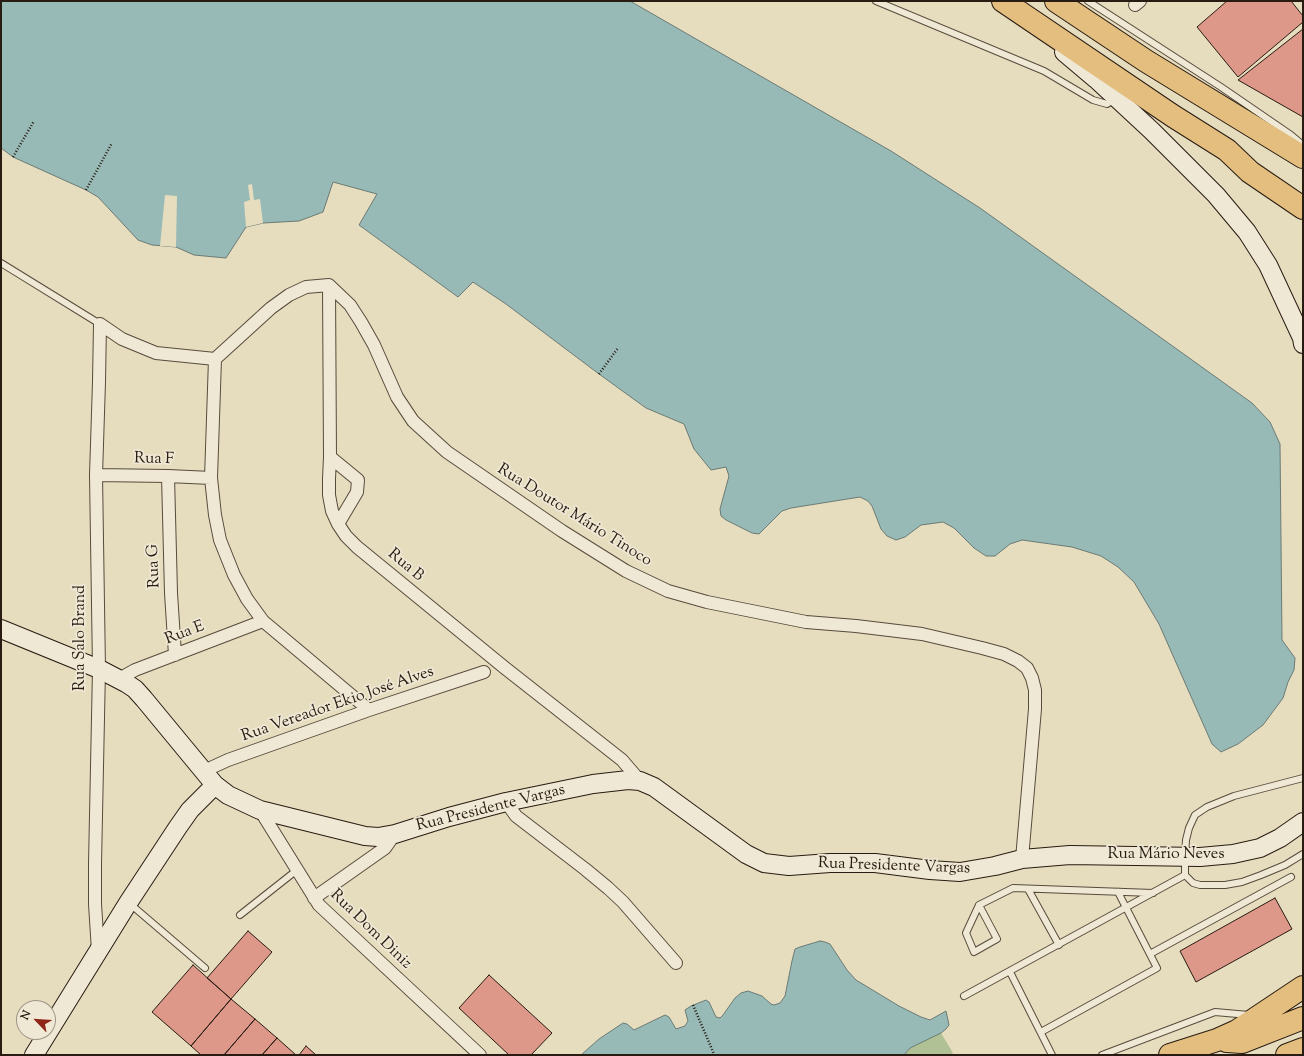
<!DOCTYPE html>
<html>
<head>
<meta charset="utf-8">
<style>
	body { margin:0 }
	#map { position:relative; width:1304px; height:1056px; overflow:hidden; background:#e6dcbe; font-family:"Sorts Mill Goudy",serif }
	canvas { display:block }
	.frame { position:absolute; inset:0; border:2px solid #281b11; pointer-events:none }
	.north { position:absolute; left:16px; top:1000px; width:40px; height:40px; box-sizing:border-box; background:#efe8d5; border:1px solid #9f9687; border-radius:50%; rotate:295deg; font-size:11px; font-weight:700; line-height:16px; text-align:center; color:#281b11 }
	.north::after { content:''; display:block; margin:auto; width:14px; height:18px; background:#8f2418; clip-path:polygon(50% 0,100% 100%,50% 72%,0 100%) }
</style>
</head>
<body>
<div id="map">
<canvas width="1304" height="1056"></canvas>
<div class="frame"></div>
<div class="north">N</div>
</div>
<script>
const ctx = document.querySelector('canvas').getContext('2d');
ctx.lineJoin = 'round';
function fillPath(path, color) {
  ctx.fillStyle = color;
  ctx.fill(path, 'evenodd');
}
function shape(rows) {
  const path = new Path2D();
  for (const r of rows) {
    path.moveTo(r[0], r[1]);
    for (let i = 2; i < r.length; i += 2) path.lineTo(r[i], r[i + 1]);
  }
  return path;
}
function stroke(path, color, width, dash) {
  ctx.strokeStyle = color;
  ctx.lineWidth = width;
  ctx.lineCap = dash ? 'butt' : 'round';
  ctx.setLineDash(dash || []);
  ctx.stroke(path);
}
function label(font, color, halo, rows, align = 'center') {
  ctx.font = font + ' "Sorts Mill Goudy",serif';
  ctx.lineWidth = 3.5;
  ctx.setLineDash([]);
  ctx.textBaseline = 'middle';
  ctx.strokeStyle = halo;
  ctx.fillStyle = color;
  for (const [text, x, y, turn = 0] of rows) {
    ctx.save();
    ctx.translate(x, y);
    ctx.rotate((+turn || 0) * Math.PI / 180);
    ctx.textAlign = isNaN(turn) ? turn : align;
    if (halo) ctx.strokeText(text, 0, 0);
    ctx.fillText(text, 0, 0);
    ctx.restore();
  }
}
fillPath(shape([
	[941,1033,953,1053,950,1055,904,1055,910,1048]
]), '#b0c295');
const water = shape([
	[1,1,630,1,891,151,980,208,1252,403,1270,422,1280,444,1282,640,1295,658,1294,670,1288,682,1283,698,1263,725,1238,744,1221,752,1212,744,1159,624,1134,582,1118,567,1101,556,1072,547,1022,540,1010,544,995,556,986,556,974,548,954,528,943,522,921,525,905,537,896,540,887,536,881,529,872,506,868,501,860,497,791,508,782,511,759,534,752,533,726,520,721,516,720,509,729,476,726,467,711,470,694,449,684,424,646,408,599,374,506,304,473,282,458,297,359,225,377,194,333,182,323,212,299,221,263,223,246,227,226,258,194,255,176,247,152,245,138,240,98,197,86,190,13,157,1,148,1,1],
	[820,941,825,942,830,944,847,970,856,980,899,1006,921,1017,930,1020,946,1011,949,1025,946,1029,941,1033,910,1048,904,1055,581,1055,599,1039,623,1023,627,1024,634,1030,665,1015,669,1017,676,1029,685,1026,688,1021,685,1010,691,1006,706,1000,709,1002,716,1017,720,1018,723,1015,735,998,741,993,748,991,762,996,771,1004,774,1005,780,1003,785,996,792,961,795,949,800,947,820,941]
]);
fillPath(water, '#97bab6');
stroke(water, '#6b7a74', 1);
fillPath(shape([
	[252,184,254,200,260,199,263,223,246,227,244,202,250,200,248,185],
	[165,195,177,196,176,247,160,246]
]), '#e6dcbe');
const building = shape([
	[1227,1,1291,1,1303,16,1303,22,1238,77,1197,27,1227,1],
	[1303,29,1303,117,1238,80,1303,29],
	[1275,898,1292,929,1196,982,1180,951,1275,898],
	[248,931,272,952,231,999,207,978,248,931],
	[193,965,231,999,191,1046,152,1012,193,965],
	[489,975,552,1033,531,1055,509,1055,459,1008,489,975],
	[231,999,255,1019,224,1055,201,1055,191,1046,231,999],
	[255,1019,277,1038,262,1055,224,1055,255,1019],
	[277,1038,296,1055,262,1055,277,1038],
	[306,1046,316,1055,299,1055,306,1046]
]);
fillPath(building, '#de988a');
stroke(building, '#281b11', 1);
const lane = shape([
	[876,1,1044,71,1093,100,1107,104,1115,99],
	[1088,1,1221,87,1291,135,1303,145],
	[1,263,100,324],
	[1303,778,1234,796,1207,807,1195,815,1189,828,1186,840,1185,856,1185,875,1193,883,1200,885,1225,885,1242,882,1261,875,1285,865,1303,854],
	[1028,889,1059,945],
	[129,903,205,968],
	[979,905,997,939,974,952,966,933,979,905,1013,888,1153,893],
	[240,915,297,870],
	[1150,954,1291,877],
	[1010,972,1052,1055],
	[964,996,1185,875],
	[1041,1032,1157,968,1118,892],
	[1102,1055,1215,1012,1249,1015]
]);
const street = shape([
	[1135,5,1140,1],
	[329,285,330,457,329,479,329,495,332,511,338,524,346,536,357,547,505,668,622,760,640,781],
	[100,324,122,339,156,353,215,359,271,308,289,295,306,287,329,285,350,305,361,322,374,345,397,397,413,421,447,452,562,531,626,571,668,591,707,602,806,622,856,626,922,634,982,648,1004,654,1018,661,1027,668,1032,678,1035,690,1035,709,1022,859],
	[215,359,211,478,215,515,220,540,234,575,247,599,263,621,369,710],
	[330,457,358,480,357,492,338,524],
	[96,475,168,476,211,478],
	[168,476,171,593,175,655],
	[119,679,135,670,263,621],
	[204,771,228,760,369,710,484,672],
	[506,802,516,816,585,869,608,888,623,902,676,963],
	[260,810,319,905,480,1055],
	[314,898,385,848,395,834],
	[98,951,95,904,95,864,99,669,96,475,99,382,100,324]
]);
const secondary = shape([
	[1064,52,1096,79,1152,131,1216,195,1247,232,1268,265,1302,338,1303,344],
	[1,629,99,669,126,683,135,689,144,699,215,785,228,795,260,810,365,836,378,837,395,834,449,817,506,802,593,784,628,780,640,781,654,787,746,854,764,863,789,866,830,863,875,863,930,870,960,872,995,866,1022,859,1070,855,1200,857,1233,854,1260,848,1280,838,1303,822],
	[34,1055,128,903,178,827,190,810,215,785]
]);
const highway = shape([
	[1003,1,1173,116,1227,150,1250,172,1303,208],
	[1056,1,1146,61,1303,157],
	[1227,1041,1242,1042,1303,1018],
	[1170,1055,1217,1040,1237,1031,1303,987],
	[1287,1055,1303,1049]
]);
stroke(lane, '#584b3c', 8);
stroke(street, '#584b3c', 14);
stroke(secondary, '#281b11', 20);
stroke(highway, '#281b11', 24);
stroke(shape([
	[13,157,34,121],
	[86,190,112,143],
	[599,374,618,348],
	[693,1005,714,1054]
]), '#281b11', 2.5, [1, 2]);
stroke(lane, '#efe8d5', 6);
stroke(street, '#efe8d5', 12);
stroke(secondary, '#efe8d5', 18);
stroke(highway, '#e3be7f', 22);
label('16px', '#281b11', '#efe8d5', [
	["Rua F",154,460,1],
	["Rua Doutor Mário Tinoco",574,516,32],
	["Rua G",155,566,-92],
	["Rua B",405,566,40],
	["Rua E",185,634,-21],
	["Rua Salo Brand",81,638,-90],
	["Rua Vereador Ekio José Alves",338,705,-19],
	["Rua Presidente Vargas",491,809,-14],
	["Rua Mário Neves",1166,855],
	["Rua Presidente Vargas",894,867,2],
	["Rua Dom Diniz",370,930,44]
]);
</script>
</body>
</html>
